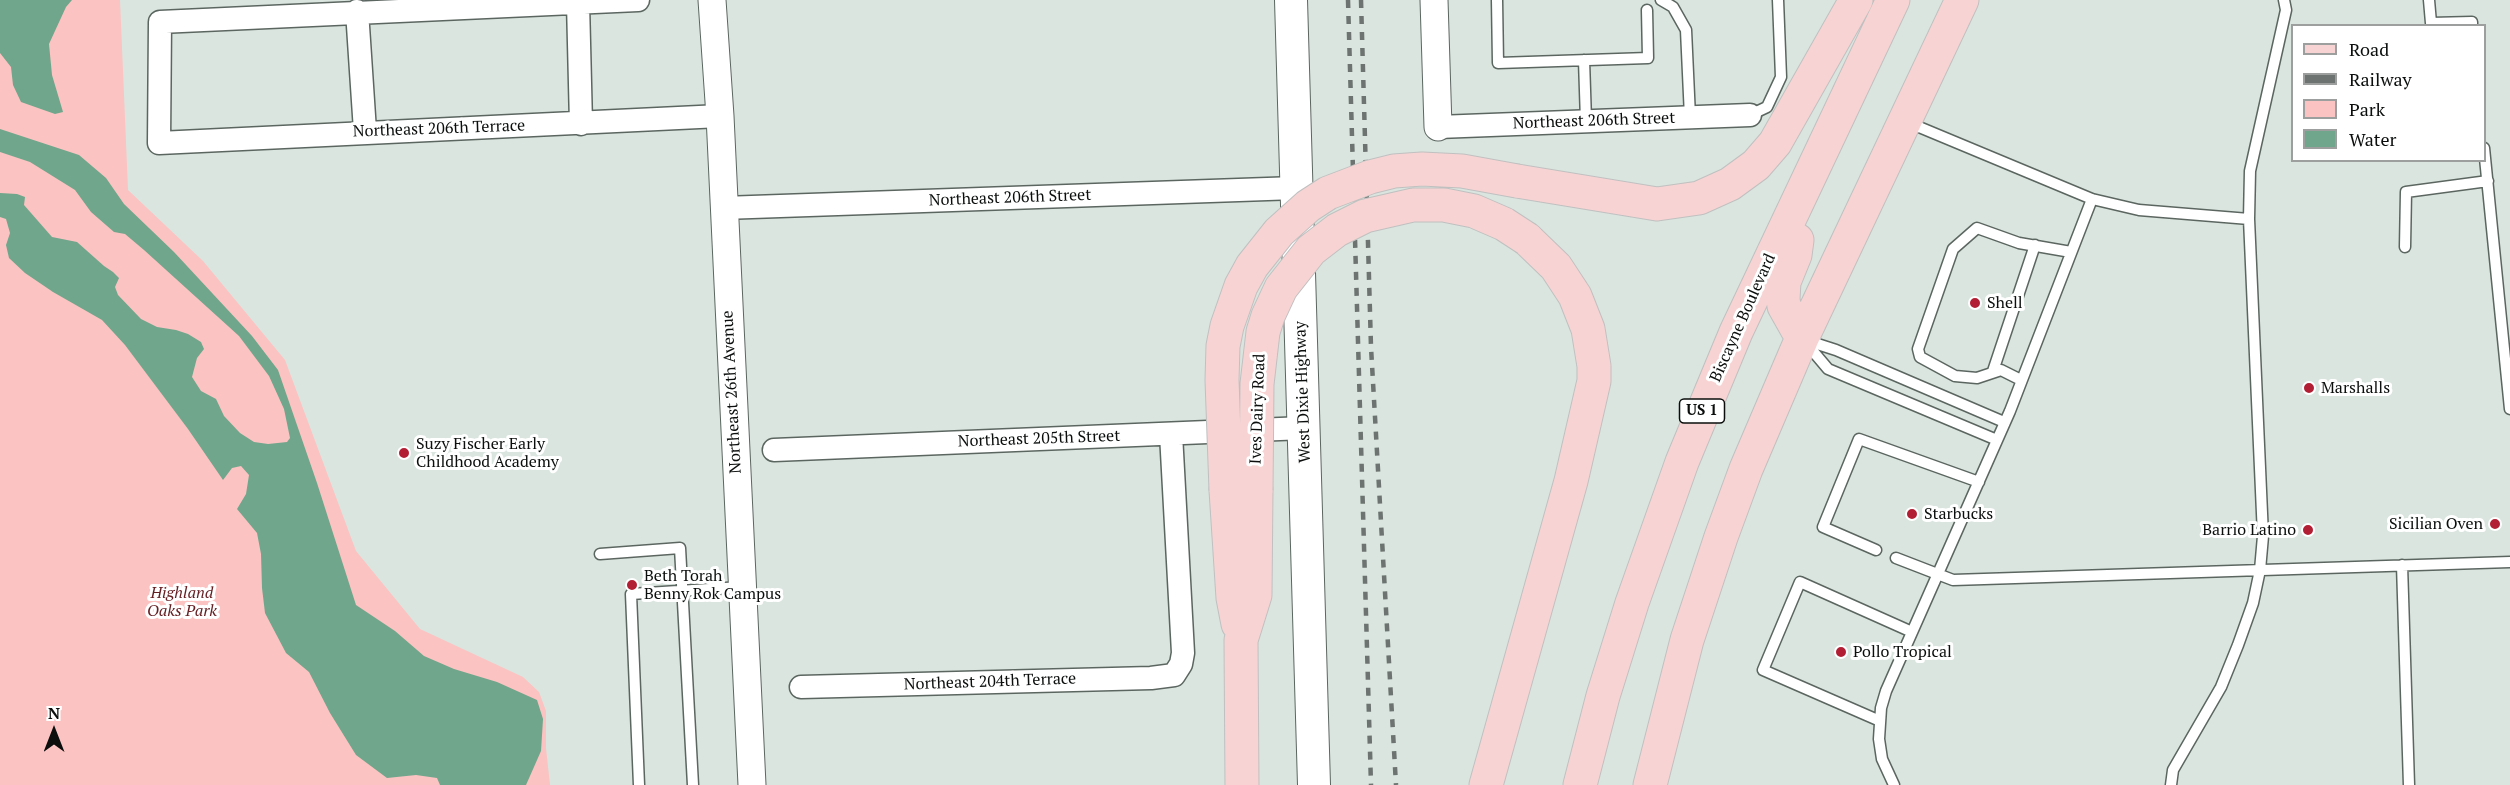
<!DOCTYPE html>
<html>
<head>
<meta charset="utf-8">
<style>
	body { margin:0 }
	#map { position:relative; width:2510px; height:785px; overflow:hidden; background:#dae5df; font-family:"PT Serif",serif }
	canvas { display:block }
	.legend { position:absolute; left:2291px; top:24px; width:195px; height:138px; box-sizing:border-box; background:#fff; border:2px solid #9d9f9e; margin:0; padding:8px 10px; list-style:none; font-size:18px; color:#0b0e0d }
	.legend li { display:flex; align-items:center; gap:12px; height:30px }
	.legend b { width:30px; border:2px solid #9d9f9e }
	.north { position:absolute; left:24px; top:701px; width:60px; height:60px; -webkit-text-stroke:4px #fff; paint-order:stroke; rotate:0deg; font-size:16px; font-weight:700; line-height:24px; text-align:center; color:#0b0e0d }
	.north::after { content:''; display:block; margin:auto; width:21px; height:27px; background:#0b0e0d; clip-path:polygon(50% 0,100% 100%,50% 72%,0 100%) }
</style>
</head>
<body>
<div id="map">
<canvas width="2510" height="785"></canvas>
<ul class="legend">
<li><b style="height:8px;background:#f7d4d3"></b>Road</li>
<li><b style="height:8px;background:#6c7370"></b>Railway</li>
<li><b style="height:16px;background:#fbc3c2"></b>Park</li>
<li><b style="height:16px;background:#70a68b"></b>Water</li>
</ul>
<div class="north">N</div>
</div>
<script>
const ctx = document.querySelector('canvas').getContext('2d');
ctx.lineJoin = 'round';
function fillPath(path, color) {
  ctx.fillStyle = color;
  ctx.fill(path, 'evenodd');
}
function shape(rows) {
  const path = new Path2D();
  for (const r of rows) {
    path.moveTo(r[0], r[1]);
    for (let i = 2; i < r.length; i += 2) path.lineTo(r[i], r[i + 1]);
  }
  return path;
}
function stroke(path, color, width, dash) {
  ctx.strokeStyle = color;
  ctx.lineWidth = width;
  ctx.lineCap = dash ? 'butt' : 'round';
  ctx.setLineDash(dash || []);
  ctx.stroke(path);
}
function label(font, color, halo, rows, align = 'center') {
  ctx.font = font + ' "PT Serif",serif';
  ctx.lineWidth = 6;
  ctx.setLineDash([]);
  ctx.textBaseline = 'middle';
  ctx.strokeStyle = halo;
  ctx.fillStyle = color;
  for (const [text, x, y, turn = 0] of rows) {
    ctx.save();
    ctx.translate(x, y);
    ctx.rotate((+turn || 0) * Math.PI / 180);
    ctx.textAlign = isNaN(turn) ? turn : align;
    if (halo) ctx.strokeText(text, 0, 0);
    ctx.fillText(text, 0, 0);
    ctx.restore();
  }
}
fillPath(shape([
	[0,0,120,0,128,190,203,261,285,360,356,551,420,629,523,677,539,692,546,711,546,748,550,785,0,785]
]), '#fbc3c2');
fillPath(shape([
	[0,0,72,0,66,7,49,44,52,75,63,112,55,114,21,102,13,85,11,67,0,53],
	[0,129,79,155,106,178,124,204,174,252,252,336,278,370,317,483,356,605,395,631,424,656,454,669,497,682,537,700,543,719,541,751,526,785,440,785,437,778,416,775,387,778,356,755,330,713,309,672,286,653,265,613,262,588,261,554,257,533,237,509,246,494,249,475,241,466,232,468,223,480,188,429,125,345,102,320,53,292,25,273,9,258,6,245,10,233,6,219,0,217,0,193,17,194,25,197,24,205,52,237,77,242,104,266,113,272,119,278,115,287,118,295,141,319,157,327,176,330,188,334,201,342,204,349,197,358,192,377,201,391,216,399,224,416,240,433,254,442,268,444,287,442,290,438,284,409,269,376,239,336,144,250,125,234,114,232,91,212,75,190,30,162,0,152]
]), '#70a68b');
const service = shape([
	[1497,0,1498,63,1648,58,1647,10],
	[1661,0,1673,7,1686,30,1690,117],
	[2429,0,2431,23,2472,22,2472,26],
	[1584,60,1586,121],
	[1750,115,1767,107,1781,77,1778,0],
	[1907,122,2092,199,2139,210,2249,219],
	[2484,148,2510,409],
	[2405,247,2406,192,2488,181],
	[1805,340,1836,350,2004,422],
	[1806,343,1828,369,1997,440],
	[1993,371,2035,245],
	[2021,380,2001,370,1977,378,1955,376,1920,357,1918,349,1953,249,1977,228,2019,243,2071,252],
	[1876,550,1823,527,1859,439,1979,482],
	[600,554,680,548,693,785],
	[1896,558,1953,580,2510,562],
	[2402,565,2409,785],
	[1880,721,1763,670,1800,582,1912,632],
	[639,785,631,594,741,587],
	[1894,785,1882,759,1879,739,1881,708,1886,691,2010,411,2092,199],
	[2171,785,2173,770,2221,687,2238,645,2253,603,2260,570,2263,536,2249,219,2250,171,2286,10,2284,0]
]);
const minor = shape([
	[638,0,160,22,159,143,720,116],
	[578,3,581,124],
	[357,11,365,131],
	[1438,127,1750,115],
	[723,208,1296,188],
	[774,450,1304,428],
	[801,687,1151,678,1174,675,1181,664,1183,653,1171,434]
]);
const tertiary = shape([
	[712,0,720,116,752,785],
	[1434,0,1438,127]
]);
const secondary = shape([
	[1291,0,1314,785]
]);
const primary = shape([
	[1517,181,1657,204,1699,198,1730,184,1756,165,1775,143,1856,0],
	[1797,240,1795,255,1784,282,1783,299,1784,306,1802,338],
	[1226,490,1233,598,1238,624],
	[1242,785,1241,640,1255,595,1256,490],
	[1486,785,1571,481,1594,381,1594,366,1588,329,1575,296,1556,267,1527,239],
	[1580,785,1603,696,1632,603,1682,462,1736,332,1893,0],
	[1650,785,1687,640,1721,537,1746,469,1802,338,1962,0]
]);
stroke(service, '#5c6661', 13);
stroke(minor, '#5c6661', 25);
stroke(tertiary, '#5c6661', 29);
stroke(secondary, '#5c6661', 34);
stroke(primary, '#c0c0c0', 35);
stroke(service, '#fff', 10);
stroke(minor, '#fff', 22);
stroke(tertiary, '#fff', 27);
stroke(secondary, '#fff', 32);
stroke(primary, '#f7d4d3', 33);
stroke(shape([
	[1348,0,1371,785],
	[1361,0,1371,347,1396,785]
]), '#6c7370', 4.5, [8, 8]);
const primaryBridge = shape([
	[1226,490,1222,380,1223,346,1227,326,1241,286,1252,266,1279,232,1308,206,1328,193,1370,177,1394,171,1422,169,1462,171,1517,181],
	[1256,490,1257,384,1263,332,1268,316,1281,288,1311,250,1337,230,1365,216,1413,205,1444,205,1474,211,1504,224,1527,239]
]);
stroke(primaryBridge, '#c0c0c0', 35, []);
stroke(primaryBridge, '#f7d4d3', 33);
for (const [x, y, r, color] of [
	[1975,303,6,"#b21f34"],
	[2309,388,6,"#b21f34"],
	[404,453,6,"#b21f34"],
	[1912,514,6,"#b21f34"],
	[2495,524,6,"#b21f34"],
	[2308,530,6,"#b21f34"],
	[632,585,6,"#b21f34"],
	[1841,652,6,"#b21f34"]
]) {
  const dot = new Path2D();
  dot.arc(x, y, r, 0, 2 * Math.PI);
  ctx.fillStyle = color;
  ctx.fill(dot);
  stroke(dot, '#fff', 2);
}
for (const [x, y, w] of [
	[1702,411,45]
]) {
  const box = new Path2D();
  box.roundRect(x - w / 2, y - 12, w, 24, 4.5);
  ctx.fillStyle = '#fff';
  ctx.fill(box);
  stroke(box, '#0b0e0d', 1.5);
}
label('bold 15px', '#0b0e0d', null, [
	["US 1",1702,411]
]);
label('16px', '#0b0e0d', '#fff', [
	["Northeast 206th Street",1594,121,-2],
	["Northeast 206th Terrace",439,129,-2],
	["Northeast 206th Street",1010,198,-2],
	["Biscayne Boulevard",1743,318,-66],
	["Northeast 26th Avenue",732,392,-93],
	["West Dixie Highway",1303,392,-92],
	["Ives Dairy Road",1258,409,-88],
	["Northeast 205th Street",1039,439,-2],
	["Northeast 204th Terrace",990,682,-2]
]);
label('16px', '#0b0e0d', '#fff', [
	["Shell",1987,303],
	["Marshalls",2321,388],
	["Suzy Fischer Early",416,444],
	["Childhood Academy",416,462],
	["Starbucks",1924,514],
	["Sicilian Oven",2483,524,"right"],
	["Barrio Latino",2296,530,"right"],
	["Beth Torah",644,576],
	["Benny Rok Campus",644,594],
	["Pollo Tropical",1853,652]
], 'left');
label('italic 16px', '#641f23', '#fff', [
	["Highland",182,593],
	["Oaks Park",182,611]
]);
</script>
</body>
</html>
